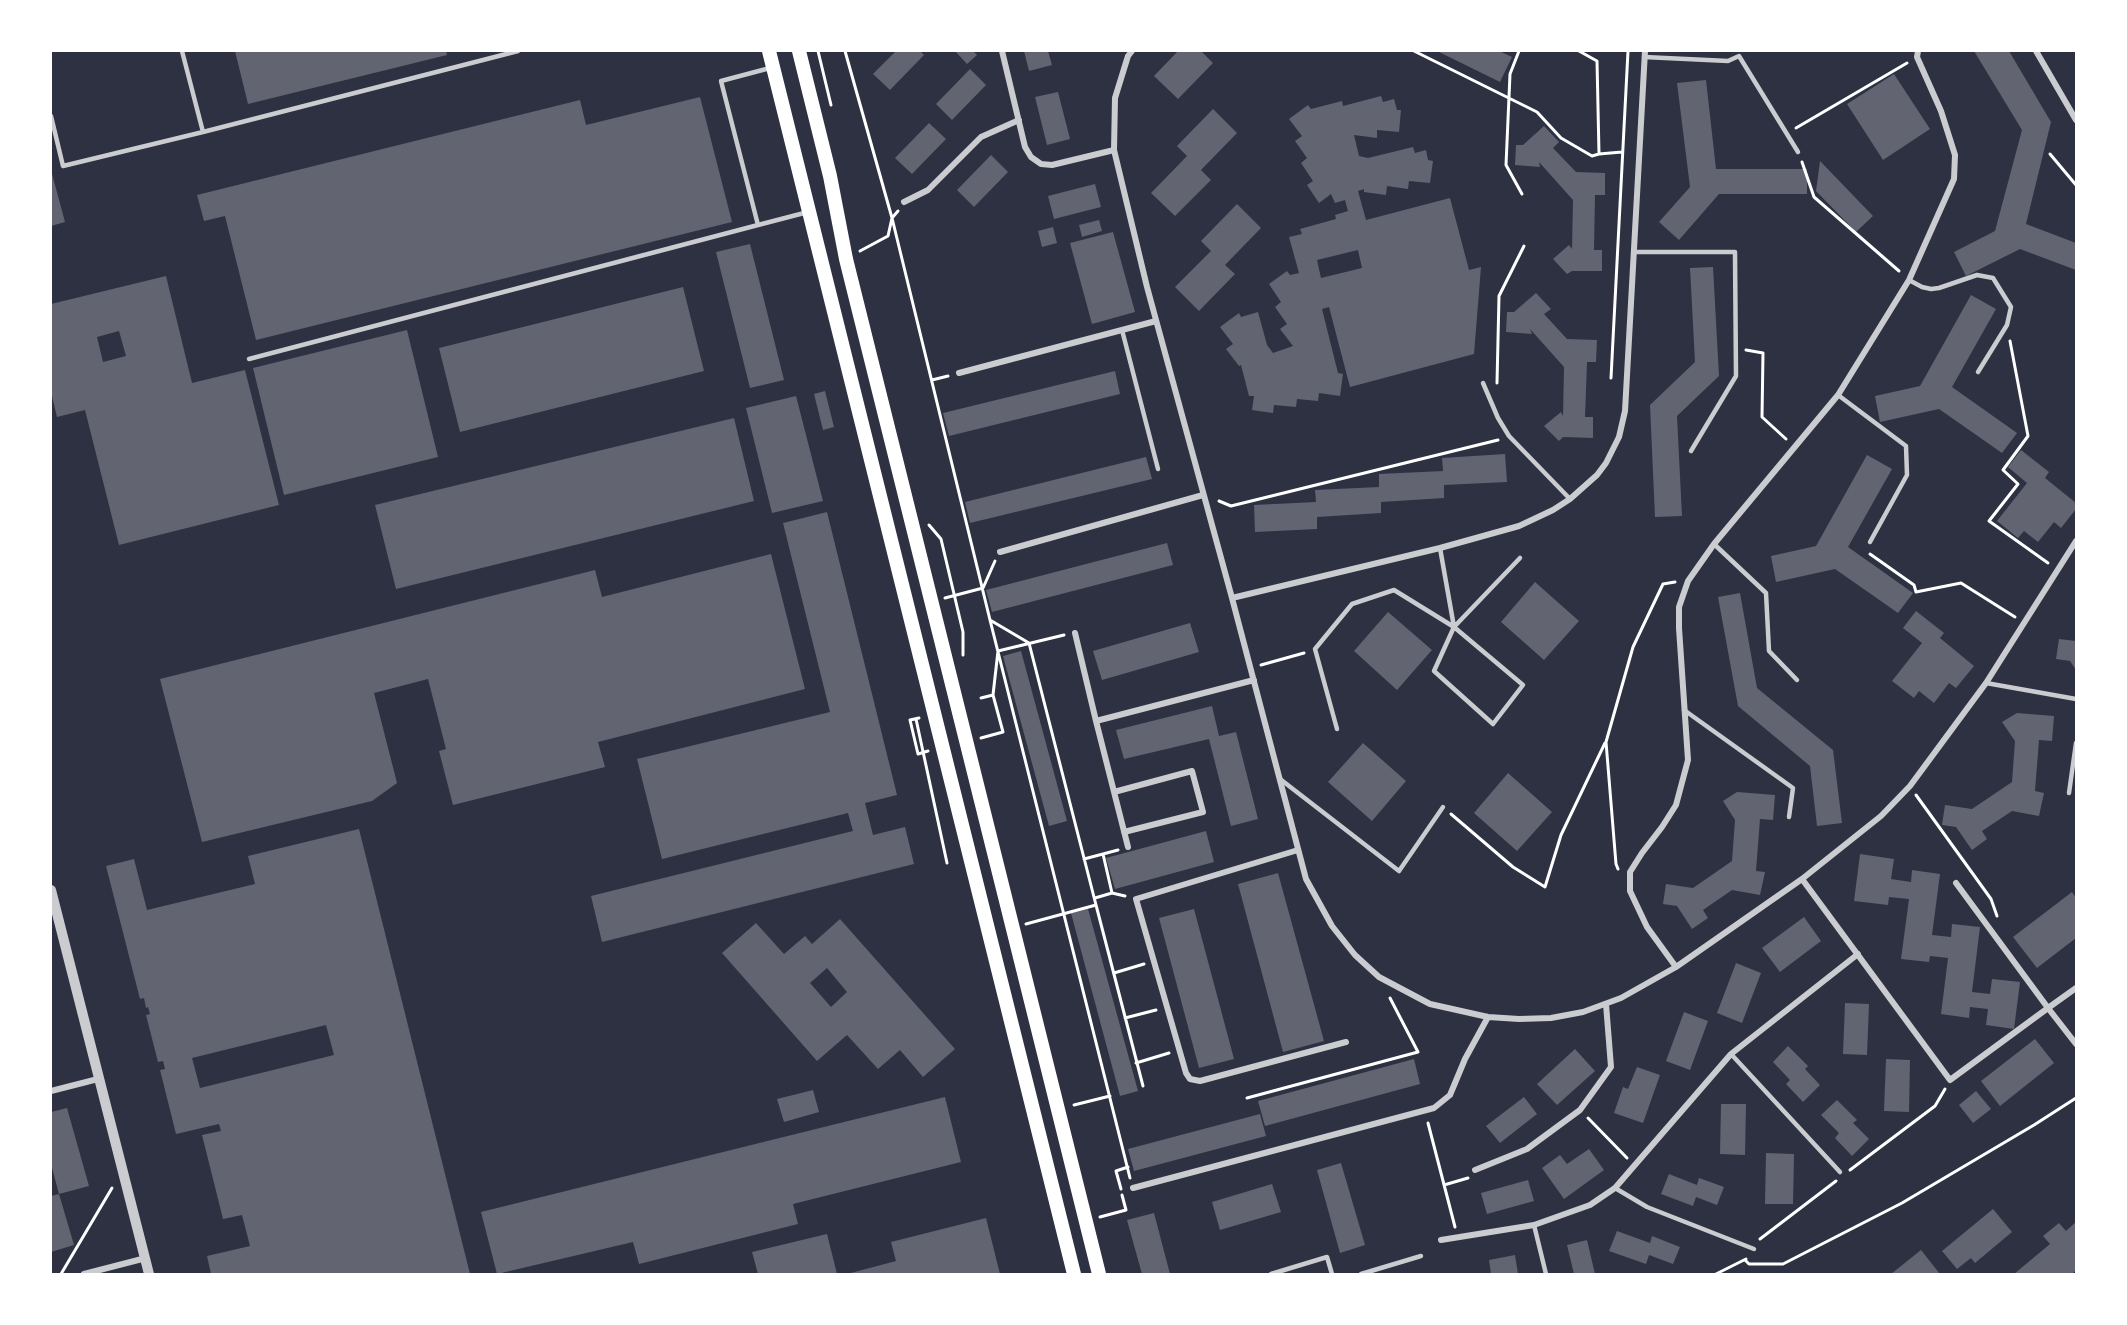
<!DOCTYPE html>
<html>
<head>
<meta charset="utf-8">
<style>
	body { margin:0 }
	#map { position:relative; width:2127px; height:1325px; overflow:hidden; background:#2d3142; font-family:Helvetica,sans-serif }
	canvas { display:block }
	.frame { position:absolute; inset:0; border:52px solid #fff; pointer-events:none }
</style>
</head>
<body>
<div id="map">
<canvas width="2127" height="1325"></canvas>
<div class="frame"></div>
</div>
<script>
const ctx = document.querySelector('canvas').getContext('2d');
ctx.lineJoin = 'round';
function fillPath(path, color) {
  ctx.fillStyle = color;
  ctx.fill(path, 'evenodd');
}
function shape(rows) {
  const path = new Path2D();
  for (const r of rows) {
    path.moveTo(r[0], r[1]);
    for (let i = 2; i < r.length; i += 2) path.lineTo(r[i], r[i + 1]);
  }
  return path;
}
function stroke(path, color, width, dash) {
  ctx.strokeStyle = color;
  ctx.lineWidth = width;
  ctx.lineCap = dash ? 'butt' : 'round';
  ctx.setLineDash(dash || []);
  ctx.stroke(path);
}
fillPath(shape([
	[235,51,446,51,447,55,248,104],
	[896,51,920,51,924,55,890,90,873,74],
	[955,51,973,51,977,55,967,64],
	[1024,51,1048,51,1052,65,1029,71],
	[1178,51,1201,51,1213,63,1178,99,1154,76],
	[1437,51,1499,51,1512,57,1500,82],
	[1974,51,2009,51,2051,122,2026,224,2076,243,2076,270,2020,249,1966,276,1954,252,1995,231,2022,130],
	[970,69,986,85,952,120,936,104],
	[1894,74,1930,129,1883,160,1847,104],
	[1706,80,1716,169,1807,169,1807,194,1719,194,1679,240,1659,222,1690,187,1677,83],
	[1058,92,1070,139,1047,145,1035,97],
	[1381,96,1383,102,1394,99,1397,110,1401,110,1399,132,1377,130,1377,138,1354,135,1359,156,1368,158,1413,147,1415,153,1426,150,1428,160,1433,161,1430,183,1409,181,1408,189,1387,186,1386,195,1364,192,1364,189,1358,191,1366,220,1450,198,1469,270,1481,267,1474,354,1350,387,1329,307,1322,309,1338,373,1343,374,1340,396,1319,393,1318,401,1297,399,1296,407,1274,405,1273,413,1252,410,1254,396,1249,396,1241,365,1239,366,1226,349,1233,344,1220,327,1239,313,1241,317,1258,312,1267,345,1273,353,1293,346,1280,329,1287,324,1275,307,1281,302,1269,284,1287,271,1290,275,1299,273,1289,237,1302,234,1300,229,1336,219,1335,215,1348,211,1345,200,1335,203,1331,194,1319,203,1307,185,1313,181,1301,163,1307,158,1295,141,1302,136,1289,119,1308,105,1311,109,1342,101,1343,106],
	[1358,250,1362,268,1321,278,1317,260],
	[700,97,732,222,256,340,225,216,204,221,197,195,580,100,586,125],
	[1213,109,1237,133,1201,170,1211,180,1175,216,1151,193,1187,156,1177,146],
	[929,123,946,139,912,174,895,158],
	[1544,126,1559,142,1553,148,1576,172,1605,173,1605,195,1595,195,1594,250,1602,250,1602,271,1572,271,1567,274,1553,259,1569,245,1572,249,1573,200,1539,162,1540,167,1515,165,1516,145,1523,145],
	[991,155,1008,172,974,207,957,190],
	[1820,161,1873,216,1856,232,1816,191],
	[51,170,65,222,51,226],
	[1095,184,1101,207,1054,219,1048,196],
	[1237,204,1261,228,1225,265,1235,274,1199,311,1175,287,1211,251,1201,241],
	[1099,220,1102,231,1082,237,1079,225],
	[1053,227,1057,243,1042,247,1038,231],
	[1113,232,1135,312,1092,324,1070,243],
	[750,244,784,380,750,388,716,252],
	[1713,267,1719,376,1677,416,1682,516,1655,517,1650,405,1695,362,1690,268],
	[166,276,192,383,245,370,279,505,119,545,85,410,57,417,51,392,51,304],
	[119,331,126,356,103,362,97,337],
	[683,287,704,371,460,432,439,348],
	[1536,293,1551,309,1544,314,1567,339,1597,340,1596,362,1587,362,1585,417,1593,417,1593,438,1563,437,1559,441,1544,426,1561,412,1563,416,1564,367,1530,329,1532,334,1506,332,1507,312,1514,312],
	[1971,295,1996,309,1952,387,2017,433,2002,453,1939,409,1880,422,1875,396,1920,386],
	[407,330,438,457,284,495,253,368],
	[1115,371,1120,394,949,436,943,413],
	[825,391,834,427,823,430,814,394],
	[796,396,823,501,772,513,746,408],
	[734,418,754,501,396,589,375,505],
	[2021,450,2049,472,2045,478,2076,503,2076,509,2061,528,2054,522,2038,542,2024,531,2018,538,1997,521,2027,483,2008,467],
	[1505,454,1507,482,1444,485,1444,498,1381,502,1381,513,1317,517,1317,529,1255,532,1254,505,1316,502,1315,490,1379,487,1379,474,1443,471,1442,458],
	[1867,455,1892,469,1848,547,1913,593,1898,613,1835,569,1776,582,1771,556,1816,546],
	[1146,457,1152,479,970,523,965,502],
	[827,512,897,795,865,803,873,835,905,827,914,864,602,942,591,896,853,831,848,813,662,859,637,759,830,712,783,523],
	[1167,543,1173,565,992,612,986,590],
	[771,554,805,689,598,742,605,767,453,805,439,751,446,749,428,679,374,693,397,783,372,801,202,842,160,679,595,570,602,597],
	[1535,582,1579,621,1544,660,1501,622],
	[1740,593,1757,688,1833,750,1842,823,1817,826,1810,766,1738,706,1718,597],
	[1916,611,1944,633,1940,638,1974,666,1956,688,1949,683,1934,703,1919,691,1914,698,1892,681,1922,643,1903,628],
	[1388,612,1432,650,1397,690,1354,651],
	[1190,623,1199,652,1102,680,1093,651],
	[2059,639,2076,641,2076,670,2070,661,2056,659],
	[1021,651,1067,821,1049,826,1003,656],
	[1212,706,1219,736,1236,732,1258,819,1231,826,1209,739,1124,759,1116,730],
	[2017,713,2054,716,2052,741,2039,740,2035,791,2044,793,2039,816,2012,811,1982,831,1987,839,1972,850,1956,827,1942,825,1945,805,1972,809,2012,782,2015,741,2002,722],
	[1363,743,1406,781,1372,821,1328,782],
	[1508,773,1552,812,1517,851,1474,813],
	[1737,792,1775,795,1773,820,1760,819,1756,871,1765,872,1760,895,1732,890,1703,910,1708,918,1692,929,1677,906,1663,904,1666,884,1693,888,1732,861,1735,820,1723,801],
	[359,829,470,1274,211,1274,207,1256,250,1246,242,1215,223,1219,202,1135,221,1131,219,1124,176,1134,160,1070,165,1069,163,1061,158,1062,146,1015,150,1014,148,1007,146,1008,144,998,140,999,106,866,134,859,147,910,255,884,248,856],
	[326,1025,334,1055,200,1088,192,1058],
	[1206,831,1214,862,1115,889,1106,858],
	[1860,854,1894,859,1891,879,1911,882,1912,870,1940,874,1932,935,1951,937,1952,924,1980,927,1972,992,1990,994,1992,979,2020,982,2014,1029,1986,1025,1988,1009,1970,1007,1969,1018,1941,1014,1948,958,1930,956,1929,962,1901,959,1909,899,1889,897,1888,905,1854,901],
	[1278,873,1324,1041,1283,1052,1238,884],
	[2072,892,2076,898,2076,938,2037,968,2013,937],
	[1088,909,1138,1091,1120,1096,1071,913],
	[1194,909,1234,1059,1199,1068,1159,918],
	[1804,917,1821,941,1780,972,1762,948],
	[840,919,955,1049,923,1077,900,1050,878,1069,847,1035,817,1061,722,953,756,923,784,954,805,936,812,944],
	[827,968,847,992,831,1007,810,983],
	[1736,963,1761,973,1742,1023,1717,1013],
	[1845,1003,1869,1004,1867,1055,1843,1054],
	[1684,1012,1708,1021,1690,1070,1666,1061],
	[2035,1039,2054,1063,2000,1106,1981,1081],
	[1788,1046,1808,1066,1805,1069,1820,1085,1803,1102,1786,1084,1790,1080,1773,1062],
	[1575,1049,1595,1071,1557,1105,1537,1084],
	[1414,1059,1420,1084,1265,1126,1258,1101],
	[1886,1059,1910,1060,1909,1112,1884,1111],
	[1637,1067,1660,1075,1643,1123,1614,1113,1623,1087,1628,1089],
	[813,1090,819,1112,784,1122,777,1099],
	[1976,1091,1991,1109,1973,1123,1959,1105],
	[945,1097,961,1162,793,1204,798,1224,639,1264,633,1242,497,1274,481,1212],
	[1524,1097,1537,1114,1500,1143,1486,1126],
	[1837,1100,1857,1120,1853,1123,1869,1139,1852,1156,1835,1138,1839,1133,1821,1115],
	[1721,1104,1746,1104,1745,1155,1720,1154],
	[67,1108,89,1186,59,1194,51,1164,51,1112],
	[1260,1114,1266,1136,1134,1171,1128,1149],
	[1589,1149,1604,1170,1564,1199,1542,1168,1560,1155,1567,1164],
	[1766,1153,1794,1154,1793,1204,1765,1204],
	[1341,1163,1365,1245,1340,1253,1317,1170],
	[1669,1174,1697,1185,1699,1178,1724,1187,1717,1205,1696,1197,1693,1206,1661,1194],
	[1528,1180,1534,1201,1487,1214,1481,1193],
	[1272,1184,1281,1212,1220,1230,1212,1202],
	[59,1194,74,1245,51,1252,51,1196],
	[1993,1209,2012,1232,1975,1263,1971,1258,1957,1269,1942,1251],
	[1154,1213,1170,1274,1142,1274,1127,1220],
	[986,1218,1000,1274,847,1274,896,1261,891,1242],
	[2076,1222,2076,1270,2072,1274,2014,1274,2050,1244,2043,1236,2059,1223,2066,1231],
	[1617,1231,1650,1243,1652,1236,1680,1247,1673,1264,1649,1255,1646,1264,1609,1251],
	[827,1234,837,1274,758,1274,752,1252],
	[1587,1240,1595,1274,1574,1274,1567,1245],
	[1921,1250,1940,1274,1891,1274],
	[1515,1255,1518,1274,1491,1274,1489,1260]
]), '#626471');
stroke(shape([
	[818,51,831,105],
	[845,51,892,218,990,620,1130,1178],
	[1414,51,1537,112,1561,138,1592,156,1599,154],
	[1519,51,1510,74,1506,165,1522,194],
	[1579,51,1597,61,1599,154,1622,152],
	[1796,128,1907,63],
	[2050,154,2076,185],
	[1802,162,1814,197,1899,271],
	[860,251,888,236,892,218,898,211],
	[2010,341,2028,436,2003,470,2018,484,1989,521,2048,563],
	[1746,350,1763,353,1762,417,1786,439],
	[1611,378,1628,51],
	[932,380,948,376],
	[1497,383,1499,296,1524,246],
	[1219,501,1231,506,1498,440],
	[929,525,941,539,963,632,963,655],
	[1870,554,1914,585,1916,592,1961,583,2015,617],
	[945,598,983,588,995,561],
	[990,620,1029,643,1096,905,1026,924],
	[1261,665,1304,653],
	[981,698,993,695],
	[919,718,910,720,918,754,928,751],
	[916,719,947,863],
	[981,738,1003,732,993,695,998,651,1064,635],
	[1916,795,1991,899,1997,916],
	[1451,814,1513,867,1545,887,1561,835,1605,743],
	[1103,854,1118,850],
	[1084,859,1103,854,1112,893,1095,898],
	[1618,869,1616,864,1606,742,1633,647,1663,584,1675,582],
	[1112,893,1125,896],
	[1096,905,1143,1086],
	[1114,973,1144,964],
	[1125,1018,1156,1010],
	[1136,1063,1169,1053],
	[1247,1098,1418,1052,1390,998],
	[1074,1105,1110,1096],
	[1588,1118,1627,1158],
	[1428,1123,1455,1227],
	[1850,1170,1935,1106,1945,1089],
	[1444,1185,1468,1178],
	[1121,1189,1116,1171,1128,1167],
	[1100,1217,1126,1210,1122,1195],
	[1760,1239,1836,1181],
	[1745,1260,1749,1264,1783,1264,1902,1203,2034,1125,2076,1098],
	[61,1274,112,1188],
	[1716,1274,1746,1259]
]), '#fff', 3);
stroke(shape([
	[182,51,203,132,518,51],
	[1644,57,1728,61,1739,56,1798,152],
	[770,68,721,81,758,225,808,212],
	[51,116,63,166,203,132],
	[1634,252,1735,252,1736,376,1691,451],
	[1909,280,1922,287,1931,289,1939,288,1977,275,1993,278,2011,307,2007,325,1978,372],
	[1122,330,1158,469],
	[249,359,758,225],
	[1483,383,1498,418,1509,436,1570,499],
	[1838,395,1906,446,1907,475,1870,542],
	[1714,544,1766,593,1769,651,1797,680],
	[1440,548,1454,627,1434,671,1493,724,1523,685,1454,627],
	[1986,683,2076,699],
	[1684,710,1793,788,1789,817],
	[1337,729,1315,649,1352,604,1394,590,1454,627,1520,558],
	[1280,779,1399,871,1443,807],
	[2069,793,2076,743],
	[1731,1054,1840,1172],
	[1615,1188,1647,1207,1754,1249],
	[1534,1225,1546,1274],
	[1271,1274,1327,1257,1332,1274],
	[1361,1274,1421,1256]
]), '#caccd0', 4.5);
stroke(shape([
	[1002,51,1025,147,1031,157,1041,164,1052,165,1114,150],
	[1132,51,1128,56,1115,98,1114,150,1147,287,1232,598,1306,879,1332,926,1355,955,1379,977,1430,1004,1488,1017,1519,1019,1551,1018,1583,1012,1621,998,1676,967,1802,879,1881,816,1910,786,1986,683,2076,541],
	[2036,51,2076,120],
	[904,202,928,190,981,137,1019,120],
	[959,373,1156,321],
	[1000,552,1203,495],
	[1232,598,1440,548,1519,526,1553,510,1570,499,1597,475,1606,463,1619,437,1625,411,1645,51],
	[1075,633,1096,721],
	[1114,792,1192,771,1203,812,1124,832],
	[1128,847,1096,721,1254,680],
	[1298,850,1136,899,1186,1073,1190,1079,1200,1081,1346,1042],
	[1802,879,1950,1080,2048,1008,1956,883],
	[1676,967,1647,927,1630,891,1630,872,1642,853,1662,827,1676,805,1688,760,1679,628,1679,607,1688,581,1714,544,1838,395,1909,280,1954,179,1955,155,1941,111,1917,57,1918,51],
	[2076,988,2048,1008,2076,1044],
	[51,1091,98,1079],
	[1475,1170,1527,1149,1580,1110,1611,1067,1606,1004],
	[1133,1188,1434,1108,1450,1095,1465,1059,1488,1017],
	[1441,1240,1534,1225,1590,1205,1615,1188,1731,1054,1858,954],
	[84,1274,146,1258]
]), '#caccd0', 6);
stroke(shape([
	[51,890,149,1274]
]), '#caccd0', 10);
stroke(shape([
	[769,51,1074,1274],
	[799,51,830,176,846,259,1099,1274]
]), '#fff', 14);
</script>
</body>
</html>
